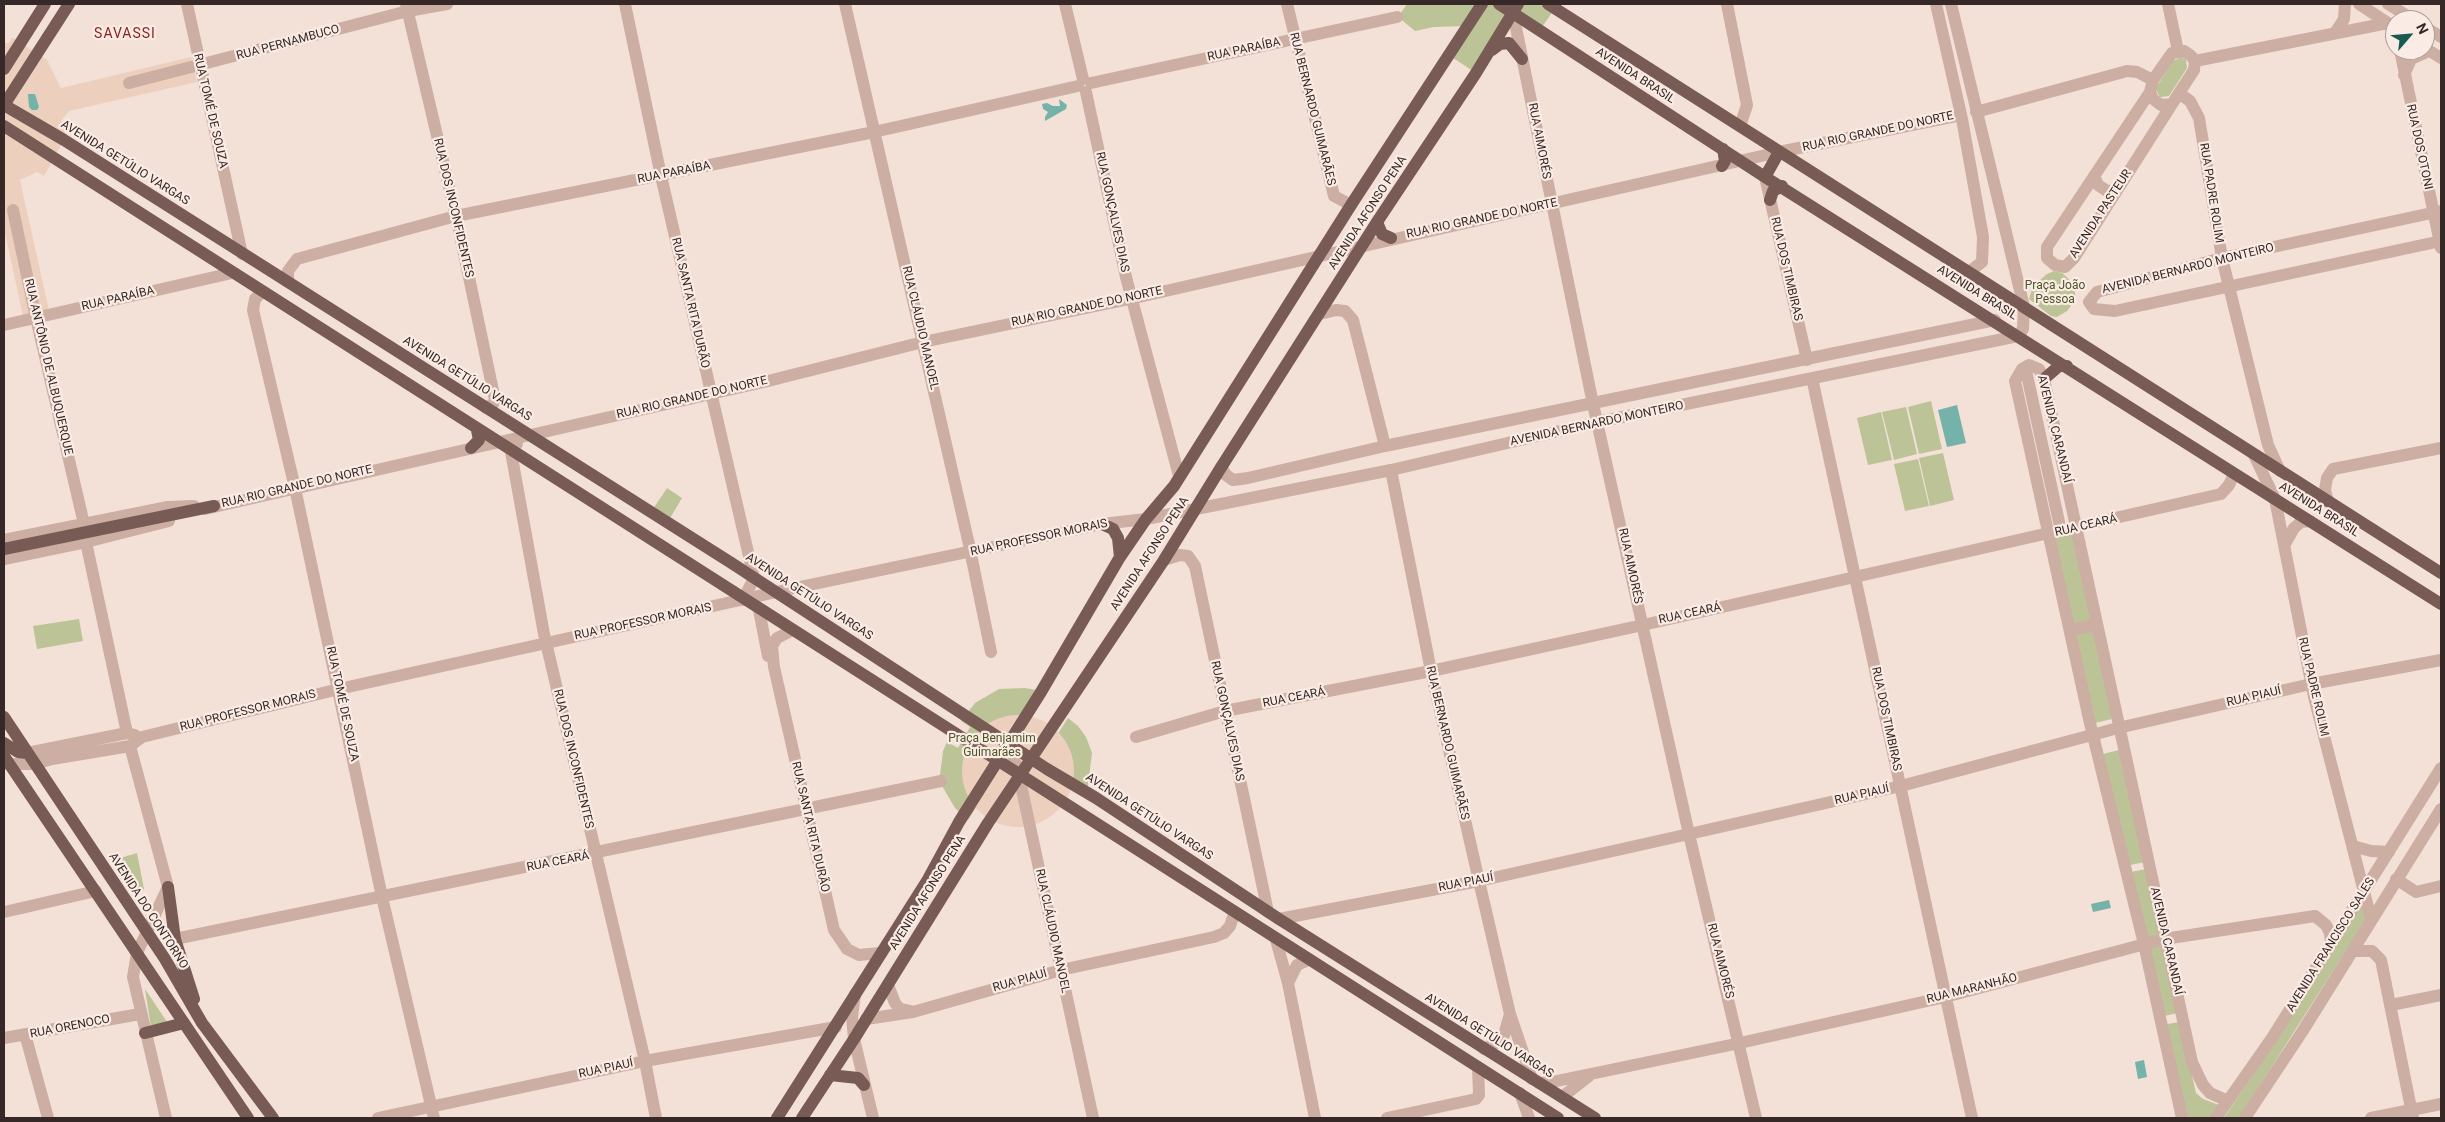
<!DOCTYPE html>
<html>
<head>
<meta charset="utf-8">
<style>
	body { margin:0 }
	#map { position:relative; width:2445px; height:1122px; overflow:hidden; background:#f3e1d8; font-family:Roboto,sans-serif }
	canvas { display:block }
	.frame { position:absolute; inset:0; border:5px solid #362826; pointer-events:none }
	.north { position:absolute; left:2385px; top:10px; width:50px; height:50px; box-sizing:border-box; background:#faece4; border:1px solid #ac9e98; border-radius:50%; rotate:63deg; font-size:14px; font-weight:700; line-height:20px; text-align:center; color:#362826 }
	.north::after { content:''; display:block; margin:auto; width:18px; height:22px; background:#185a52; clip-path:polygon(50% 0,100% 100%,50% 72%,0 100%) }
</style>
</head>
<body>
<div id="map">
<canvas width="2445" height="1122"></canvas>
<div class="frame"></div>
<div class="north">N</div>
</div>
<script>
const ctx = document.querySelector('canvas').getContext('2d');
ctx.lineJoin = 'round';
function fillPath(path, color) {
  ctx.fillStyle = color;
  ctx.fill(path, 'evenodd');
}
function shape(rows) {
  const path = new Path2D();
  for (const r of rows) {
    if (r.length === 3) {
      path.moveTo(r[0] + r[2], r[1]);
      path.arc(r[0], r[1], r[2], 0, 2 * Math.PI);
      continue;
    }
    path.moveTo(r[0], r[1]);
    for (let i = 2; i < r.length; i += 2) path.lineTo(r[i], r[i + 1]);
  }
  return path;
}
function stroke(path, color, width, dash) {
  ctx.strokeStyle = color;
  ctx.lineWidth = width;
  ctx.lineCap = dash ? 'butt' : 'round';
  ctx.setLineDash(dash || []);
  ctx.stroke(path);
}
function label(font, color, halo, rows, align = 'center') {
  ctx.font = font + ' Roboto,sans-serif';
  ctx.lineWidth = 4.5;
  ctx.setLineDash([]);
  ctx.textBaseline = 'middle';
  ctx.strokeStyle = halo;
  ctx.fillStyle = color;
  for (const [text, x, y, turn = 0] of rows) {
    ctx.save();
    ctx.translate(x, y);
    ctx.rotate((+turn || 0) * Math.PI / 180);
    ctx.textAlign = isNaN(turn) ? turn : align;
    if (halo) ctx.strokeText(text, 0, 0);
    ctx.fillText(text, 0, 0);
    ctx.restore();
  }
}
fillPath(shape([
	[1407,4,1558,4,1540,30,1513,13,1476,73,1450,56,1466,26,1434,27,1415,31,1398,17],
	[2181,57,2186,60,2187,68,2169,96,2160,97,2156,90,2157,86,2173,61],
	[2054,271,2062,273,2071,281,2074,286,2076,299,2067,311,2057,317,2051,316,2029,299,2033,286,2047,274],
	[1931,401,1942,449,1919,454,1908,407],
	[1906,407,1917,454,1894,460,1882,412],
	[1881,412,1892,460,1868,465,1857,418],
	[1943,453,1954,500,1930,506,1919,458],
	[1918,459,1929,506,1905,511,1894,464],
	[667,488,682,498,669,520,653,509],
	[2073,533,2092,622,2073,627,2054,537],
	[79,619,83,641,37,649,33,626],
	[2094,628,2112,719,2095,723,2074,633],
	[1025,688,1036,690,1019,733,1046,752,1068,718,1078,726,1086,737,1092,753,1088,786,1082,796,1045,773,996,776,968,820,955,808,942,786,940,775,943,751,947,742,958,748,970,727,961,721,975,703,999,689],
	[2119,750,2145,862,2130,865,2103,754],
	[137,853,144,889,137,896,114,860],
	[2146,869,2160,936,2147,940,2131,872],
	[2363,901,2366,919,2239,1118,2224,1118,2272,1047],
	[2162,943,2178,1013,2164,1016,2147,946],
	[145,989,167,1022,151,1027],
	[2180,1022,2196,1093,2203,1099,2219,1105,2210,1118,2186,1118,2167,1024]
]), '#bcc397');
fillPath(shape([
	[12,37,47,60,61,88,191,57,197,82,69,111,61,121,66,136,44,176,37,172,20,180,50,315,24,321,4,228,4,43,9,43],
	[1018,771,56]
]), '#eccfbd');
fillPath(shape([
	[28,94,35,94,39,107,37,110,32,110,29,107],
	[1059,99,1067,105,1066,109,1045,121,1045,117,1048,112,1043,109,1042,104,1047,103,1053,106,1060,106],
	[1957,405,1966,443,1947,447,1938,410],
	[2109,900,2111,908,2093,912,2091,904],
	[2144,1060,2147,1077,2138,1079,2135,1062]
]), '#75b2a9');
stroke(shape([
	[187,4,242,254],
	[406,4,456,216,495,400,493,404,486,408],
	[625,4,661,176,754,578,743,600],
	[845,4,968,540,991,652],
	[1065,4,1083,79],
	[1287,4,1334,196,1351,205],
	[1727,4,1747,105,1740,126],
	[1936,4,1962,119,1983,237,1982,262,1969,272],
	[2168,4,2178,51],
	[2359,4,2391,25],
	[2388,4,2414,20],
	[1513,13,1593,404,1689,834,1756,1118],
	[2425,27,2441,37],
	[2335,33,2344,19,2345,4],
	[2425,48,2441,58],
	[2400,50,2441,248],
	[2195,61,2388,23],
	[2404,75,2411,59,2429,51],
	[129,83,408,11,447,4],
	[1091,83,1397,17],
	[1086,92,1126,277,1179,476],
	[2150,92,2153,99,2161,105,2172,104,2194,70,2195,61,2191,56,2184,51,2172,53,2153,80,2150,92,2047,247,2047,258,2055,265,2065,267,2074,258,2172,104],
	[2180,94,2190,101,2199,118,2222,258,2268,445,2280,471],
	[1976,112,2127,71,2137,72,2153,80],
	[2094,176,2098,185,2107,191,2117,190],
	[1765,177,1807,360],
	[13,210,36,318,84,524],
	[2441,211,2222,258,2097,292,2089,302,2094,309,2115,311,2441,241],
	[288,282,288,271,297,259,456,216,874,132,1078,86],
	[262,292,255,299,253,310,295,488,382,897,434,1118],
	[1320,314,1336,310,1345,311,1353,320,1385,446],
	[4,325,232,273],
	[2027,375,2061,531],
	[1812,378,1972,1118],
	[517,444,511,452,544,634,645,1061,656,1118],
	[2254,455,2275,499,2314,697,2371,919],
	[1221,467,1226,475,1233,480,1248,478,1385,446,1995,320],
	[1391,470,1431,671,1479,881,1510,1014,1532,1079],
	[2328,502,2325,490,2327,478,2333,469,2441,448],
	[205,509,768,381,923,342,1139,297,1779,152,1961,115],
	[4,540,168,507,194,506],
	[86,542,127,733],
	[2285,544,2294,528,2301,522,2310,521],
	[4,559,86,542,169,521],
	[1164,560,1180,555,1188,556,1195,566,1268,912],
	[759,610,768,656],
	[793,630,777,638,772,646,774,667,834,930,847,949,859,955,880,953],
	[2070,630,2097,625],
	[1136,737,1225,711,1431,671,1643,625,2221,494,2229,485,2234,474],
	[1009,743,1019,776,1093,1118],
	[130,746,168,887,137,953,133,977,166,1118],
	[27,753,127,733,135,735],
	[4,764,35,764,52,759,130,746,142,737,339,689,790,589,1102,524,1146,519,1391,470,1598,422,2018,336,2023,329,2024,307,1951,4],
	[2353,846,2371,851,2389,852],
	[2396,879,2416,892,2441,886],
	[4,912,96,891],
	[1279,919,1479,881,1689,834,1901,786,2118,728,2311,684,2441,660],
	[175,939,941,781],
	[1276,940,1288,983,1315,1118],
	[2352,951,2372,951,2381,960,2413,1118],
	[1288,983,1297,965,1308,960],
	[888,985,895,1003,900,1009,910,1011],
	[855,994,852,1017,854,1039,873,1118],
	[2391,1005,2441,995],
	[866,1019,913,1012,1061,970,1214,937,1224,933,1230,926,1234,914],
	[25,1034,48,1118],
	[4,1038,140,1014],
	[1484,1049,1498,1042,1504,1035,1510,1014],
	[1539,1083,1552,1082,1740,1043,1945,997,2164,939,2315,916,2326,925,2330,933,2331,944],
	[1520,1093,1529,1118],
	[1562,1097,1589,1076],
	[378,1118,645,1061,836,1027],
	[1387,1118,1476,1099,1479,1095,1478,1067],
	[2182,1118,2144,944,2089,719,2015,381,2022,369,2029,365,2039,369,2044,379,2192,1062,2203,1085,2210,1093,2228,1101],
	[2216,1118,2272,1038,2441,768],
	[2245,1118,2302,1032,2441,809],
	[2371,1118,2441,1104]
]), '#ccaea3', 12);
stroke(shape([
	[1499,4,1765,177,2441,604],
	[1548,4,2441,573],
	[1492,50,1500,44,1509,43,1522,59],
	[4,69,45,4],
	[4,105,64,140,733,564,1047,769,1096,798,1279,919,1595,1118],
	[4,105,69,4],
	[4,126,1558,1118],
	[1722,166,1725,161,1723,149],
	[1765,177,1779,152],
	[1770,200,1773,191,1782,186],
	[1377,222,1382,234,1391,238],
	[2044,379,2059,366,2067,366],
	[471,448,479,440,477,430],
	[1102,524,1113,529,1118,538,1120,557],
	[4,549,214,506],
	[4,717,165,959,202,1023,273,1118],
	[4,743,18,752,27,753],
	[4,756,248,1118],
	[168,887,175,939,194,999],
	[145,1033,184,1023],
	[830,1075,858,1078,864,1085],
	[777,1118,927,881,959,822,1041,692,1120,557,1146,519,1174,486,1351,205,1482,4],
	[802,1118,854,1039,988,823,1164,560,1220,469,1377,222,1476,73,1518,4]
]), '#795b55', 12);
label('12px', '#362826', '#faece4', [
	["RUA PERNAMBUCO",288,43,-15],
	["RUA PARAÍBA",1244,50,-12],
	["AVENIDA BRASIL",1635,76,33],
	["RUA BERNARDO GUIMARÃES",1312,109,76],
	["RUA TOMÉ DE SOUZA",210,111,77],
	["RUA RIO GRANDE DO NORTE",1878,132,-12],
	["RUA AIMORÉS",1539,141,79],
	["RUA DOS OTONI",2419,147,78],
	["AVENIDA GETÚLIO VARGAS",125,163,32],
	["RUA PARAÍBA",674,173,-11],
	["RUA PADRE ROLIM",2211,193,81],
	["RUA DOS INCONFIDENTES",453,208,77],
	["RUA GONÇALVES DIAS",1112,212,78],
	["AVENIDA AFONSO PENA",1368,213,-57],
	["AVENIDA PASTEUR",2101,214,-57],
	["RUA RIO GRANDE DO NORTE",1482,219,-12],
	["RUA DOS TIMBIRAS",1786,269,77],
	["AVENIDA BERNARDO MONTEIRO",2188,269,-14],
	["AVENIDA BRASIL",1977,293,32],
	["RUA PARAÍBA",118,299,-13],
	["RUA SANTA RITA DURÃO",690,303,77],
	["RUA RIO GRANDE DO NORTE",1087,307,-12],
	["RUA CLÁUDIO MANOEL",920,328,77],
	["RUA ANTÔNIO DE ALBUQUERQUE",48,367,77],
	["AVENIDA GETÚLIO VARGAS",467,379,32],
	["RUA RIO GRANDE DO NORTE",692,398,-13],
	["AVENIDA BERNARDO MONTEIRO",1597,424,-12],
	["AVENIDA CARANDAÍ",2054,429,76],
	["RUA RIO GRANDE DO NORTE",297,487,-13],
	["AVENIDA BRASIL",2319,510,32],
	["RUA CEARÁ",2086,526,-13],
	["RUA PROFESSOR MORAIS",1039,538,-12],
	["AVENIDA AFONSO PENA",1150,554,-57],
	["RUA AIMORÉS",1630,566,78],
	["AVENIDA GETÚLIO VARGAS",809,597,33],
	["RUA CEARÁ",1690,614,-12],
	["RUA PROFESSOR MORAIS",643,622,-12],
	["RUA PADRE ROLIM",2313,687,77],
	["RUA PIAUÍ",2254,697,-13],
	["RUA CEARÁ",1294,698,-11],
	["RUA TOMÉ DE SOUZA",342,704,78],
	["RUA PROFESSOR MORAIS",248,711,-14],
	["RUA DOS TIMBIRAS",1886,719,78],
	["RUA GONÇALVES DIAS",1227,721,78],
	["RUA BERNARDO GUIMARÃES",1447,743,77],
	["RUA DOS INCONFIDENTES",573,759,77],
	["RUA PIAUÍ",1862,795,-13],
	["AVENIDA GETÚLIO VARGAS",1149,817,33],
	["RUA SANTA RITA DURÃO",810,827,77],
	["RUA CEARÁ",558,862,-11],
	["RUA PIAUÍ",1466,883,-11],
	["AVENIDA AFONSO PENA",928,893,-58],
	["AVENIDA DO CONTORNO",148,911,57],
	["RUA CLÁUDIO MANOEL",1052,931,78],
	["AVENIDA CARANDAÍ",2166,941,77],
	["AVENIDA FRANCISCO SALES",2331,945,-58],
	["RUA AIMORÉS",1720,961,76],
	["RUA PIAUÍ",1020,981,-16],
	["RUA MARANHÃO",1972,989,-14],
	["RUA ORENOCO",70,1027,-11],
	["AVENIDA GETÚLIO VARGAS",1489,1036,32],
	["RUA PIAUÍ",606,1069,-12]
]);
label('12px', '#4e5628', '#faece4', [
	["Praça João",2055,286],
	["Pessoa",2055,300],
	["Praça Benjamim",992,739],
	["Guimarães",992,753]
]);
ctx.letterSpacing = '1px';
label('14px', '#8b1f19', '#faece4', [
	["SAVASSI",125,34]
]);
ctx.letterSpacing = '0px';
</script>
</body>
</html>
